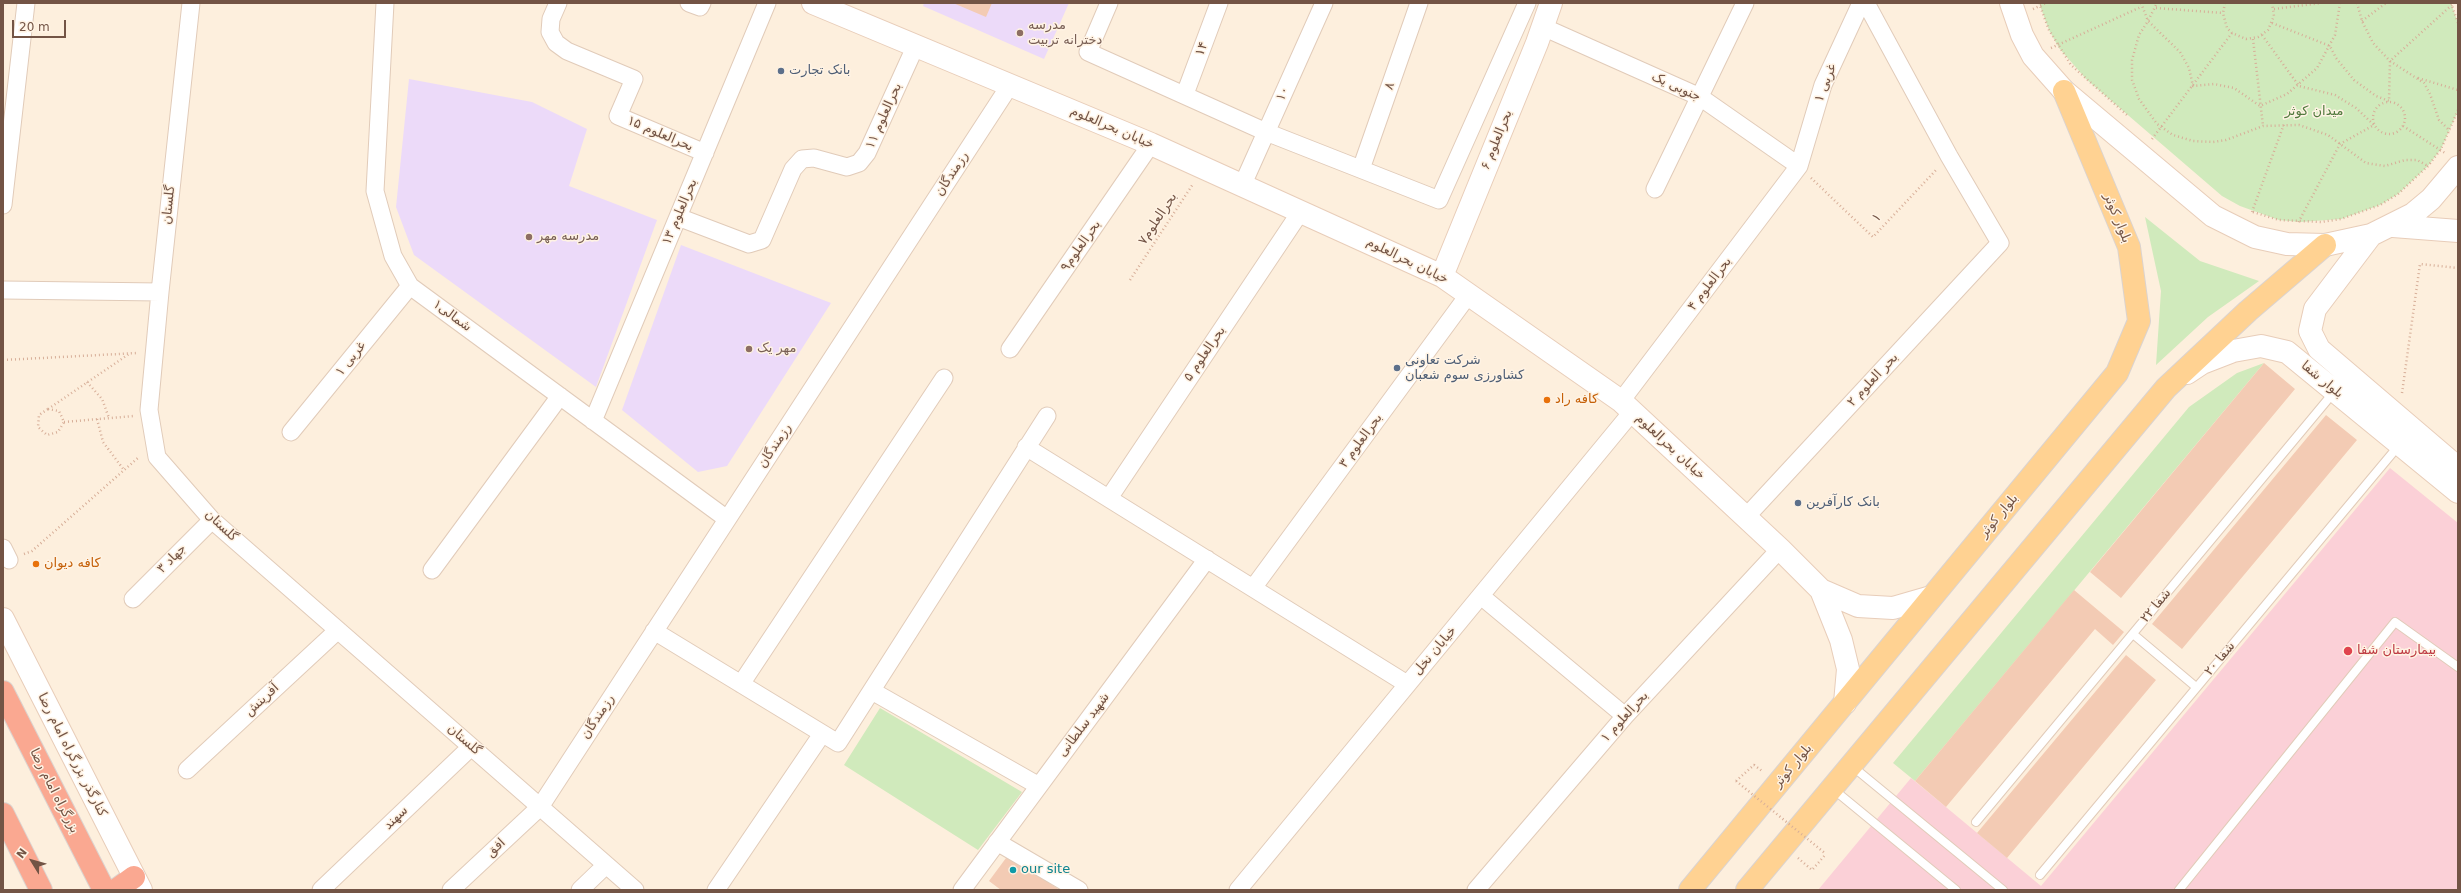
<!DOCTYPE html>
<html>
<head>
<meta charset="utf-8">
<style>
	body { margin:0 }
	#map { position:relative; width:2461px; height:893px; overflow:hidden; background:#fdefdd; font-family:"DejaVu Sans",sans-serif }
	canvas { display:block }
	.frame { position:absolute; inset:0; border:4px solid #735445; pointer-events:none }
	.north { position:absolute; left:12px; top:841px; width:40px; height:40px; -webkit-text-stroke:3px #fff3e4; paint-order:stroke; rotate:307deg; font-size:11px; font-weight:700; line-height:16px; text-align:center; color:#735445 }
	.north::after { content:''; display:block; margin:auto; width:14px; height:18px; background:#735445; clip-path:polygon(50% 0,100% 100%,50% 72%,0 100%) }
	.scale { position:absolute; left:12px; top:20px; width:54px; height:18px; box-sizing:border-box; border:2px solid #735445; border-top:0; padding-left:5px; font-size:12px; line-height:14px; white-space:nowrap; color:#735445; -webkit-text-stroke:3px #fff3e4; paint-order:stroke }
</style>
</head>
<body>
<div id="map">
<canvas width="2461" height="893"></canvas>
<div class="frame"></div>
<div class="north">N</div>
<div class="scale">20 m</div>
</div>
<script>
const ctx = document.querySelector('canvas').getContext('2d');
ctx.lineJoin = 'round';
function fillPath(path, color) {
  ctx.fillStyle = color;
  ctx.fill(path, 'evenodd');
}
function shape(rows) {
  const path = new Path2D();
  for (const r of rows) {
    if (r.length === 3) {
      path.moveTo(r[0] + r[2], r[1]);
      path.arc(r[0], r[1], r[2], 0, 2 * Math.PI);
      continue;
    }
    path.moveTo(r[0], r[1]);
    for (let i = 2; i < r.length; i += 2) path.lineTo(r[i], r[i + 1]);
  }
  return path;
}
function stroke(path, color, width, dash) {
  ctx.strokeStyle = color;
  ctx.lineWidth = width;
  ctx.lineCap = dash ? 'butt' : 'round';
  ctx.setLineDash(dash || []);
  ctx.stroke(path);
}
function label(font, color, halo, rows, align = 'center') {
  ctx.font = font + ' "DejaVu Sans","Noto Naskh Arabic",sans-serif';
  ctx.lineWidth = 3;
  ctx.setLineDash([]);
  ctx.textBaseline = 'middle';
  ctx.strokeStyle = halo;
  ctx.fillStyle = color;
  for (const [text, x, y, turn = 0] of rows) {
    ctx.save();
    ctx.translate(x, y);
    ctx.rotate((+turn || 0) * Math.PI / 180);
    ctx.textAlign = isNaN(turn) ? turn : align;
    if (halo) ctx.strokeText(text, 0, 0);
    ctx.fillText(text, 0, 0);
    ctx.restore();
  }
}
fillPath(shape([
	[924,3,1069,3,1044,59,923,6],
	[409,79,532,102,587,129,569,186,657,220,596,387,414,255,396,207],
	[681,245,831,303,727,466,698,472,622,410]
]), '#ecdaf9');
fillPath(shape([
	[2390,468,2458,523,2458,890,1818,890,1911,778,2041,886]
]), '#fbd0d7');
fillPath(shape([
	[2039,3,2451,3,2458,23,2458,111,2441,149,2428,166,2398,194,2380,205,2341,219,2300,222,2279,220,2240,206,2222,196,2086,79,2059,48,2049,30],
	[2145,217,2200,261,2259,281,2208,317,2156,365,2161,291],
	[2264,363,1915,781,1893,763,2189,407,2237,373],
	[880,708,1022,792,978,850,844,765]
]), '#d0eabc');
fillPath(shape([
	[953,3,992,3,986,17],
	[2264,363,2295,389,2121,598,2090,572],
	[2326,415,2357,440,2182,649,2152,624],
	[2074,590,2124,632,2113,645,2095,629,1946,807,1915,781],
	[2126,655,2156,680,2007,858,1977,833],
	[1006,858,1011,858,1060,890,1001,890,989,881]
]), '#f3cbb4');
const lane = shape([
	[2133,634,2196,687],
	[1852,766,2003,890],
	[1833,789,1956,890],
	[1976,822,2334,392],
	[2040,875,2400,444],
	[2179,890,2395,622,2458,667]
]);
const street = shape([
	[191,3,160,292,149,410,157,457,212,520,635,890],
	[385,3,375,191,393,256,410,286,727,519],
	[558,3,551,19,550,32,556,43,567,51,634,79,618,116,705,153],
	[689,3,700,7,702,3],
	[1109,3,1088,52,1266,132,1439,200,1527,3],
	[1543,27,1700,97,1799,166],
	[1185,94,1219,3],
	[1361,169,1419,3],
	[1242,186,1324,3],
	[1655,189,1745,3],
	[3,205,26,3],
	[678,217,749,244,762,240,793,169,802,159,814,158,847,167,859,163,867,153,916,45],
	[3,290,160,292],
	[1010,349,1151,144],
	[1621,401,1799,166,1823,85,1861,3],
	[593,421,767,3],
	[291,432,410,286],
	[1026,447,1407,684],
	[1109,498,1301,211],
	[1746,517,2000,243,1949,156,1866,3],
	[3,548,9,560],
	[432,570,560,396],
	[1253,588,1469,294],
	[1481,596,1625,716],
	[133,599,212,520],
	[654,631,838,743,1047,416],
	[741,684,944,378],
	[872,691,1039,786],
	[187,770,338,630],
	[997,842,1079,890],
	[321,890,471,747],
	[451,890,540,807,1010,85],
	[580,890,606,865],
	[716,890,822,734],
	[962,890,1207,559],
	[1238,890,1632,412],
	[1476,890,1625,716,1780,549]
]);
const secondary = shape([
	[813,3,1151,144,1442,276,1621,401,1780,549,1821,590,1858,606,1893,608,1931,597],
	[2011,3,2022,35,2033,56,2064,91,2213,216,2255,237,2287,244,2325,245,2371,235,2413,214,2431,199,2458,167],
	[2393,226,2458,231],
	[2371,235,2315,309,2310,331,2319,349,2458,468],
	[1442,276,1537,43,1551,3],
	[2187,373,2202,363,2233,351,2261,346,2287,352,2458,492],
	[1821,590,1841,640,1848,669,1845,703],
	[3,619,141,890]
]);
const primary = shape([
	[1690,890,2117,373,2139,321,2129,247,2064,91],
	[1747,890,2166,388,2248,311,2325,245]
]);
const highway = shape([
	[3,692,104,890],
	[3,814,41,890],
	[116,890,134,877]
]);
stroke(lane, '#e1cbb9', 10);
stroke(street, '#e1cbb9', 19);
stroke(secondary, '#e8cdb9', 24);
stroke(primary, '#dbd3cf', 24);
stroke(highway, '#dbd3cf', 24);
stroke(shape([
	[2039,3,2049,30,2071,65,2127,115],
	[2141,3,2148,21,2157,3],
	[2225,3,2223,13,2227,28,2232,33,2246,39,2258,37,2268,30,2274,16,2272,3],
	[2340,3,2335,35,2317,68,2287,94,2260,106,2234,88,2214,84,2193,86,2189,68,2180,52,2148,21,2139,35,2132,60,2132,80,2139,99,2157,124,2173,135,2193,141,2213,142,2226,140,2263,126,2299,125,2328,135,2366,163,2385,166,2405,160,2417,160,2428,166],
	[2357,3,2362,21,2373,43,2390,61,2424,83,2430,94,2439,120,2450,131],
	[2451,3,2458,23],
	[2156,8,2223,13],
	[2033,9,2046,3],
	[2274,9,2321,3],
	[2362,21,2386,3],
	[2272,23,2330,46,2336,58,2354,80,2376,96,2389,101,2390,61,2454,3],
	[2262,35,2299,86,2335,95,2356,108,2374,125,2340,144,2298,223],
	[2253,39,2263,126],
	[2051,48,2141,7],
	[2418,78,2458,90],
	[2389,118,16],
	[2403,126,2445,153],
	[2152,139,2232,33],
	[1811,178,1873,237,1937,169],
	[2252,212,2284,124],
	[2253,212,2279,220,2321,222,2341,219,2380,205,2398,194,2428,166,2441,149,2458,110],
	[1130,280,1193,184],
	[3,360,138,353],
	[87,382,102,399,109,418],
	[2402,393,2420,264,2458,268],
	[48,409,129,354],
	[48,409,59,411,64,422,58,432,47,435,38,427,39,415,48,409],
	[97,419,103,442,124,470],
	[64,422,134,416],
	[24,554,32,551,139,457],
	[1736,781,1754,765,1762,771],
	[1798,858,1812,870,1826,854]
]), '#d7ae98', 2.5, [1, 3]);
stroke(lane, '#fff', 8);
stroke(street, '#fff', 17);
stroke(secondary, '#fff', 22);
stroke(primary, '#ffd292', 22);
stroke(highway, '#faa891', 22);
stroke(shape([
	[1736,781,1826,854]
]), '#d7ae98', 2.5, [1, 3]);
for (const [x, y, r, color] of [
	[1020,33,4,"#8d6e63"],
	[781,71,4,"#5c6f8a"],
	[529,237,4,"#8d6e63"],
	[749,349,4,"#8d6e63"],
	[1397,368,4,"#5c6f8a"],
	[1547,400,4,"#e8710a"],
	[1798,503,4,"#5c6f8a"],
	[36,564,4,"#e8710a"],
	[2348,651,5,"#e0444e"],
	[1013,870,4,"#0f9aa8"]
]) {
  const dot = new Path2D();
  dot.arc(x, y, r, 0, 2 * Math.PI);
  ctx.fillStyle = color;
  ctx.fill(dot);
  stroke(dot, '#fff3e4', 1.5);
}
label('13px', '#785e54', '#fff3e4', [
	["مدرسه",1028,26],
	["دخترانه تربیت",1028,41],
	["مدرسه مهر",537,237],
	["مهر یک",757,349]
], 'left');
label('13px', '#735445', '#fff3e4', [
	["۱۴",1202,49,-70],
	["غربی ۱",1826,83,-69],
	["۸",1390,86,-71],
	["جنوبی یک",1676,87,25],
	["۱۰",1283,94,-66],
	["بحرالعلوم ۱۱",884,116,-66],
	["خیابان بحرالعلوم",1112,128,23],
	["بحرالعلوم ۱۵",660,134,23],
	["بحرالعلوم ۶",1497,140,-68],
	["رزمندگان",952,174,-57],
	["گلستان",169,205,-84],
	["بحرالعلوم ۱۳",680,212,-67],
	["۱",1877,218,-47],
	["بلوار کوثر",2117,218,68],
	["بحرالعلوم۷",1158,219,-57],
	["بحرالعلوم۹",1081,246,-55],
	["خیابان بحرالعلوم",1407,261,26],
	["بحرالعلوم ۴",1710,284,-53],
	["شمالی۱",452,316,36],
	["بحرالعلوم ۵",1205,354,-56],
	["غربی ۱",351,359,-51],
	["بحر العلوم ۲",1873,380,-47],
	["بلوار شفا",2322,380,39],
	["بحرالعلوم ۳",1361,441,-54],
	["رزمندگان",775,446,-57],
	["خیابان بحرالعلوم",1670,447,43],
	["بلوار کوثر",1999,516,-50],
	["گلستان",221,526,43],
	["جهاد ۳",172,559,-45],
	["شفا ۲۲",2156,606,-50],
	["خیابان نخل",1435,651,-50],
	["شفا ۲۰",2220,659,-50],
	["آفرینش",262,700,-43],
	["رزمندگان",598,717,-57],
	["بحرالعلوم ۱",1625,717,-48],
	["شهید سلطانی",1084,725,-53],
	["گلستان",464,740,41],
	["کنارگذر بزرگراه امام رضا",72,755,63],
	["بلوار کوثر",1793,766,-50],
	["بزرگراه امام رضا",54,791,63],
	["سهند",396,818,-44],
	["افق",496,848,-43]
]);
label('13px', '#4e5e75', '#fff3e4', [
	["بانک تجارت",789,71],
	["شرکت تعاونی",1405,361],
	["کشاورزی سوم شعبان",1405,376],
	["بانک کارآفرین",1806,503]
], 'left');
label('13px', '#51793d', '#fff3e4', [
	["میدان کوثر",2314,112]
]);
label('13px', '#c56008', '#fff3e4', [
	["کافه راد",1555,400],
	["کافه دیوان",44,564]
], 'left');
label('13px', '#be3a42', '#fff3e4', [
	["بیمارستان شفا",2357,651]
], 'left');
label('13px', '#0d838f', '#fff3e4', [
	["our site",1021,870]
], 'left');
</script>
</body>
</html>
